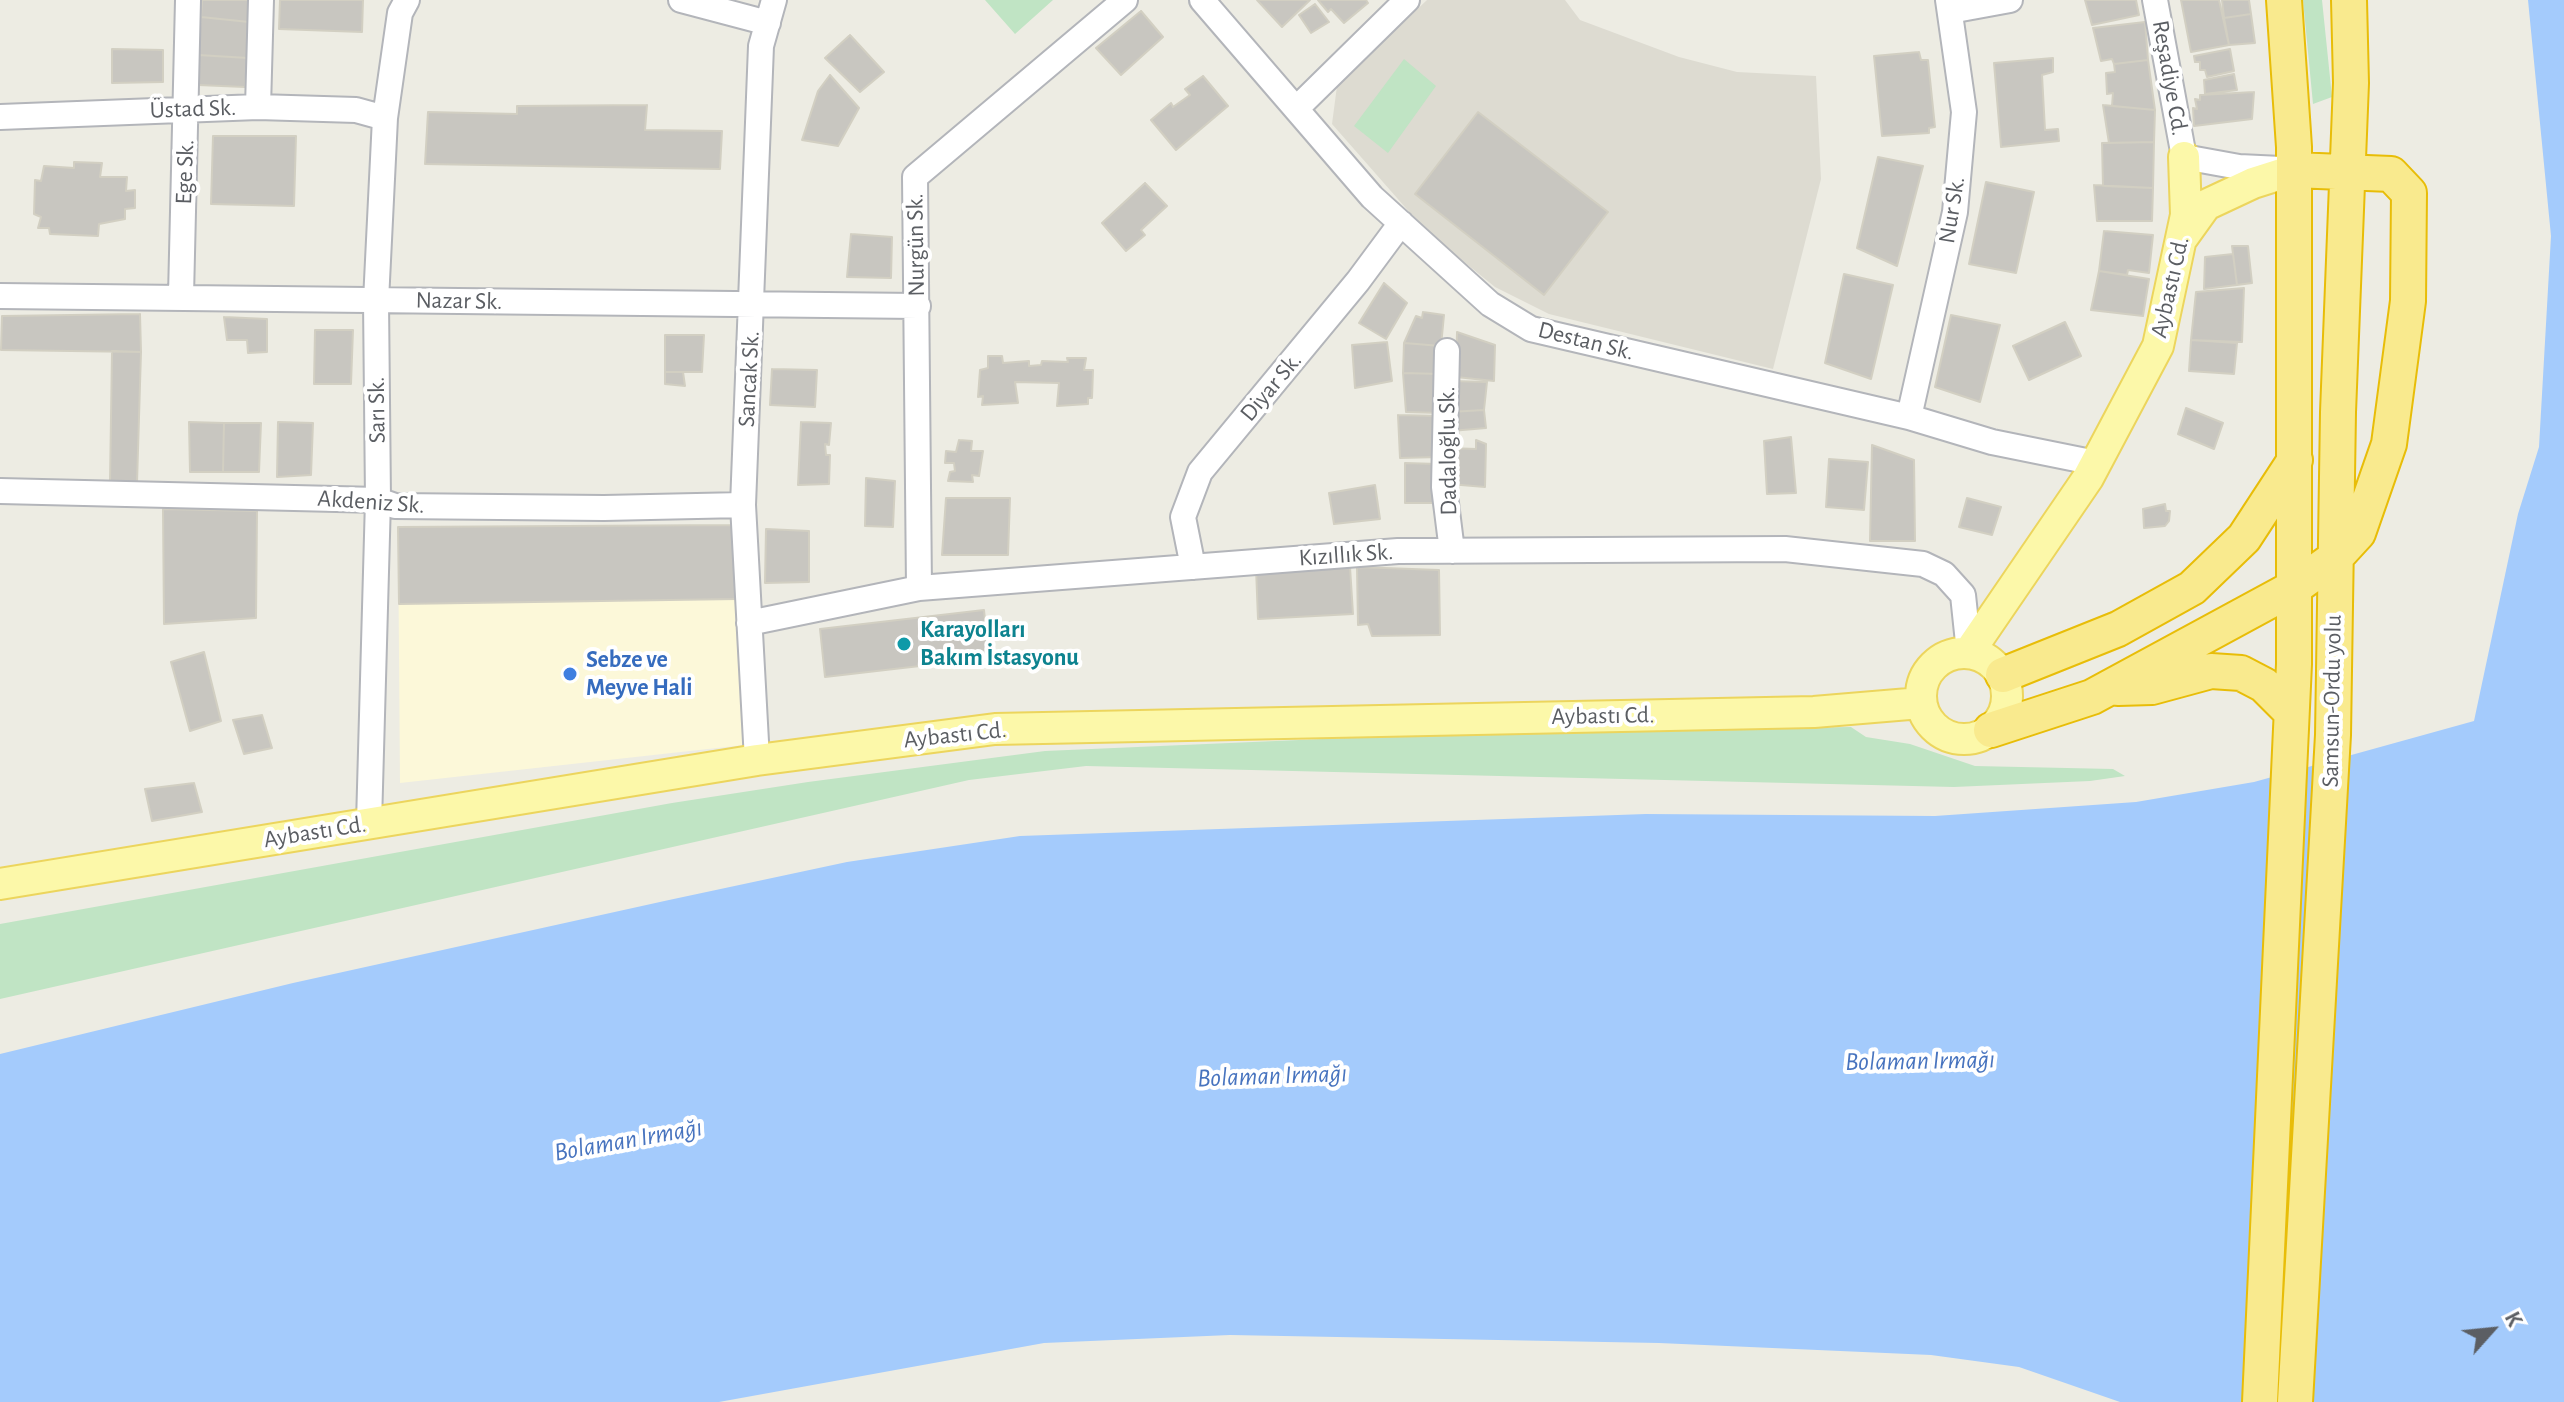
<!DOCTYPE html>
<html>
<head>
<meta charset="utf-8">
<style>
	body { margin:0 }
	#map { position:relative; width:2564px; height:1402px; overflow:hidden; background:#edece3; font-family:"Alegreya Sans",sans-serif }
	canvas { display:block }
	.north { position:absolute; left:2452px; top:1290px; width:80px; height:80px; -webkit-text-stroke:6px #fff; paint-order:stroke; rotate:63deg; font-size:22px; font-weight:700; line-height:32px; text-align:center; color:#5b5e63 }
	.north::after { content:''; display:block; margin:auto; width:28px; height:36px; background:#5b5e63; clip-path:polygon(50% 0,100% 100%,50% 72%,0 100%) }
</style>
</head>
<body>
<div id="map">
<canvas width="2564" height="1402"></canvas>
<div class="north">K</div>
</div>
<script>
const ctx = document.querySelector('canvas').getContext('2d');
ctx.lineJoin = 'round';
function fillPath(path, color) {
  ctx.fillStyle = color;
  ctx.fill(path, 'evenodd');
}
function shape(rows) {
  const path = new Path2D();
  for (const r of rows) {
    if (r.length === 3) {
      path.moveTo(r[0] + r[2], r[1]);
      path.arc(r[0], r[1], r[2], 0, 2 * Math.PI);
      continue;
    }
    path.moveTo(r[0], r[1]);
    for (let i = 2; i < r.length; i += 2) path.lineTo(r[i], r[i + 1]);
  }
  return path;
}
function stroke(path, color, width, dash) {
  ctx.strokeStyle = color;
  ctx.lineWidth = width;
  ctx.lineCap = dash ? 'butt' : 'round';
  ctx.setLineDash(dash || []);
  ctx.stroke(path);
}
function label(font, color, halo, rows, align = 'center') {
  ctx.font = font + ' "Alegreya Sans",sans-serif';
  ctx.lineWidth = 8;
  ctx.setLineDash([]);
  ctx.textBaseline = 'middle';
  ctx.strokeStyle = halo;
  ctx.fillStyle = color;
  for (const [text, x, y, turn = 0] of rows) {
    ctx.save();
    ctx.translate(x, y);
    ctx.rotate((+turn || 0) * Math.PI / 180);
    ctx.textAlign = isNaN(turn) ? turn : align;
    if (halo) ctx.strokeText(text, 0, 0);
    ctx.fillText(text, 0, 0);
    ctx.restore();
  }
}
fillPath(shape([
	[734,525,744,745,400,783,398,527]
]), '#fcf8d9');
fillPath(shape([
	[1427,0,1565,0,1580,20,1679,57,1737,72,1816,76,1821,179,1773,369,1549,314,1495,287,1426,231,1332,124,1337,86]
]), '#dddbd1');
fillPath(shape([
	[985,0,1053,0,1015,34],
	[2303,0,2322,0,2332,97,2313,104],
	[1404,59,1436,86,1388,153,1354,126],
	[1851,727,1866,737,1910,744,1975,766,2113,769,2125,776,2090,781,1954,787,1086,766,969,780,0,999,0,924,672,803,808,782,1045,751,1483,732]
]), '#c0e4c4');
fillPath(shape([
	[2528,0,2564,0,2564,1402,2120,1402,2019,1367,1931,1355,1659,1343,1230,1335,1044,1343,719,1402,0,1402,0,1054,293,983,669,900,847,862,1020,836,1646,814,1935,816,2136,802,2254,782,2474,721,2518,514,2539,447,2551,236]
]), '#a4cbfc');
const building = shape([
	[202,0,250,0,249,22,201,17,202,0],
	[280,0,363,0,362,32,279,29,280,0],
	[1257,0,1310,0,1282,27,1257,0],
	[1318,0,1366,0,1368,3,1344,23,1331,9,1328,12,1318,0],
	[2085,0,2136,0,2139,15,2092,25,2085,0],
	[2181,0,2219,0,2229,45,2191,52,2181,0],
	[2222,0,2249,0,2251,14,2224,18,2222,0],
	[1315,4,1329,22,1311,33,1299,15,1315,4],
	[1141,11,1163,37,1121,75,1096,48,1141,11],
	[2251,14,2255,43,2229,45,2224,18,2251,14],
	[201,17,249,22,248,58,198,55,201,17],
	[2145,22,2148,60,2114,64,2112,59,2101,61,2093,28,2145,22],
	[850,35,884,72,860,92,825,58,850,35],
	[112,49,163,50,163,82,112,83,112,49],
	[2230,49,2234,71,2207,77,2205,70,2200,70,2200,62,2195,62,2194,56,2230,49],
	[1919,52,1921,60,1928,60,1935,127,1929,128,1929,133,1882,136,1874,56,1919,52],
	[198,55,248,58,245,87,198,85,198,55],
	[2053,58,2053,72,2042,75,2045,130,2058,129,2059,141,2001,147,1994,63,2053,58],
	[2148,60,2155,110,2112,106,2113,93,2107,94,2106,73,2115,72,2114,64,2148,60],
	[2234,74,2237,90,2205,94,2204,80,2234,74],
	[830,75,859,108,838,146,802,140,818,91,830,75],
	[1203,76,1228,106,1176,150,1151,120,1171,103,1173,107,1190,95,1185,89,1203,76],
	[2254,92,2252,119,2194,126,2193,108,2197,109,2195,99,2200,100,2200,95,2254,92],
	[647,105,645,130,722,131,720,169,425,164,428,112,517,114,517,106,647,105],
	[2103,105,2155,110,2154,142,2109,143,2103,105],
	[1478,112,1608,212,1544,295,1415,194,1478,112],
	[213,136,296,136,294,206,211,204,213,136],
	[2154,142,2153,188,2103,186,2102,143,2154,142],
	[1878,157,1923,166,1897,266,1857,248,1878,157],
	[74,162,102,163,100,177,127,177,126,191,135,190,135,208,125,209,125,219,99,224,98,236,50,234,49,228,38,228,41,217,34,214,35,180,41,181,44,166,74,168,74,162],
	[1986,182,2034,192,2016,273,1969,264,1986,182],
	[1145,183,1167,206,1141,230,1145,235,1126,251,1102,223,1145,183],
	[2094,185,2153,188,2152,221,2097,221,2094,185],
	[2104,231,2153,235,2149,273,2128,270,2127,275,2099,271,2104,231],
	[851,234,892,237,891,278,847,277,851,234],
	[2232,246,2248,246,2252,283,2237,285,2232,246],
	[2233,254,2237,285,2204,289,2205,257,2233,254],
	[2099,271,2149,279,2143,316,2091,310,2099,271],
	[1844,274,1893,285,1871,379,1825,363,1844,274],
	[1384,283,1407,303,1386,339,1359,323,1384,283],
	[2244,288,2242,342,2191,340,2196,292,2244,288],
	[1423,312,1444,315,1441,346,1404,343,1416,316,1422,318,1423,312],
	[140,314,141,352,1,350,2,316,140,314],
	[1951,315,2000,325,1980,402,1935,387,1951,315],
	[224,317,267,319,267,352,248,353,247,340,227,340,224,317],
	[2065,322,2081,356,2029,380,2013,346,2065,322],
	[315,330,353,330,351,384,314,384,315,330],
	[1457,332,1495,345,1494,381,1456,377,1457,332],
	[665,335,704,335,702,372,665,372,665,335],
	[2191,340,2237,343,2234,374,2189,371,2191,340],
	[1387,342,1392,381,1355,388,1352,345,1387,342],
	[1404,343,1441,346,1441,374,1403,373,1404,343],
	[112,351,141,352,137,483,110,483,112,351],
	[988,356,1002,356,1003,363,1029,361,1029,366,1041,365,1042,361,1068,362,1067,358,1086,358,1084,370,1093,370,1092,398,1088,398,1088,404,1057,406,1059,383,1015,382,1018,403,982,405,983,396,978,397,980,370,988,368,988,356],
	[772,369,817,370,815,407,770,405,772,369],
	[665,372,683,372,685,386,665,384,665,372],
	[1403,373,1441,374,1441,413,1406,412,1403,373],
	[1451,381,1487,382,1484,410,1450,412,1451,381],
	[2186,408,2223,423,2214,449,2178,434,2186,408],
	[1484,410,1486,428,1451,431,1450,412,1484,410],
	[1398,415,1440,416,1439,457,1400,458,1398,415],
	[189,422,224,423,223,472,190,472,189,422],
	[278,422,313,423,311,475,277,477,278,422],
	[801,422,831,423,829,445,825,444,826,455,830,455,829,484,798,485,801,422],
	[224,423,261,423,259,472,223,472,224,423],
	[1791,437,1796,493,1767,494,1764,441,1791,437],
	[959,440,972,441,971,451,983,451,979,476,972,475,973,482,948,481,950,472,955,471,954,463,945,463,946,451,956,452,959,440],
	[1476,440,1486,444,1485,487,1449,484,1448,448,1476,449,1476,440],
	[1872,445,1914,460,1915,541,1870,541,1872,445],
	[1829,459,1868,462,1864,510,1826,507,1829,459],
	[1405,463,1438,464,1439,503,1405,503,1405,463],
	[866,478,895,481,893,527,865,526,866,478],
	[1375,485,1380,519,1334,524,1329,493,1375,485],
	[946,498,1010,498,1008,555,942,555,946,498],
	[1967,498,2001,507,1992,535,1959,527,1967,498],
	[2165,504,2166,511,2170,511,2169,521,2165,526,2144,528,2143,509,2165,504],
	[163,509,257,511,256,618,164,624,163,509],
	[734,525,737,599,399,604,398,527,734,525],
	[766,529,809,531,809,582,765,583,766,529],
	[1350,567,1353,614,1258,619,1256,568,1350,567],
	[1357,567,1439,570,1440,635,1372,636,1368,624,1358,625,1357,567],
	[984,610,989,658,825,677,820,629,984,610],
	[204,652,221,721,190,731,171,662,204,652],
	[262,715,272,748,244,754,233,720,262,715],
	[194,783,202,812,152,821,145,789,194,783]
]);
fillPath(building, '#c8c6c0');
stroke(building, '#d2cfc2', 2);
const minor = shape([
	[681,0,768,23],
	[1202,0,1372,197,1490,304,1531,329,1909,417,1992,442,2096,463],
	[2155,0,2184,157,2239,167,2281,169],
	[1950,11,2010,0],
	[258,107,261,0],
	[1298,107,1407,0],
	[0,117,258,107,356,110,385,118],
	[0,296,918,306],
	[181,296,188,0],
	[1447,351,1444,487,1452,551],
	[1909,417,1955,212,1964,112,1948,0],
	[0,491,378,500,395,506,604,508,743,505],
	[1193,567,1183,517,1200,472,1358,281,1401,223],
	[919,588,915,177,1125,0],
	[749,623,919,588,1398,551,1785,549,1923,564,1944,574,1963,595,1969,652],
	[757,760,743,505,761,46,774,0],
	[369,823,378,500,376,301,385,118,400,13,407,0]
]);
const major = shape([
	[2183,237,2206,205,2253,183,2294,170],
	[1969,652,2088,478,2158,346,2186,215,2184,157],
	[1964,696,43],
	[0,884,757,760,995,729,1814,712,1921,703]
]);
const highway = shape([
	[2003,675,2118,629,2192,588,2244,538,2295,460],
	[2118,688,2152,687,2211,671,2241,673,2264,685,2291,712],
	[1991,730,2092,697,2295,587,2335,558,2358,533,2389,444,2408,301,2409,193,2391,174,2294,170],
	[2260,1402,2294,664,2294,147,2284,0],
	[2295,1402,2333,735,2338,412,2351,83,2349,0]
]);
stroke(minor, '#b3b5ba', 28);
stroke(major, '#ecd55d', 34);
stroke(highway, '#e8bd08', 38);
stroke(minor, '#fff', 24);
stroke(major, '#fcf8a9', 30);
stroke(highway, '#f9ea8e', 34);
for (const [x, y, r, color] of [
	[904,644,8,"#0f9aa8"],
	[570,674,8,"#3f7fe0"]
]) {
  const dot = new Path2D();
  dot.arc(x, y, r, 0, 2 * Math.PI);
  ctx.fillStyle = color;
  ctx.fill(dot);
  stroke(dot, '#fff', 3);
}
label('24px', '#5b5e63', '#fff', [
	["Reşadiye Cd.",2170,78,80],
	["Üstad Sk.",193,109,-2],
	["Ege Sk.",185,172,-88],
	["Nur Sk.",1952,210,-81],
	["Nurgün Sk.",916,245,-91],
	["Aybastı Cd.",2170,287,-77],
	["Nazar Sk.",459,301,1],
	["Destan Sk.",1586,341,14],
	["Sancak Sk.",749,379,-87],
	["Diyar Sk.",1271,387,-50],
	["Sarı Sk.",377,410,-91],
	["Dadaloğlu Sk.",1448,451,-91],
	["Akdeniz Sk.",371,502,4],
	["Kızıllık Sk.",1346,555,-4],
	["Samsun-Ordu yolu",2332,701,-89],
	["Aybastı Cd.",1603,716,-1],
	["Aybastı Cd.",955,735,-6],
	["Aybastı Cd.",315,832,-9]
]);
label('bold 24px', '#0d838f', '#fff', [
	["Karayolları",920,630],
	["Bakım İstasyonu",920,658]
], 'left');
label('bold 24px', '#366cbe', '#fff', [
	["Sebze ve",586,660],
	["Meyve Hali",586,688]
], 'left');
label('italic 26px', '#4874bf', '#fff', [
	["Bolaman Irmağı",1920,1061,-1],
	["Bolaman Irmağı",1272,1076,-2],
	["Bolaman Irmağı",628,1140,-10]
]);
</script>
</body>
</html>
